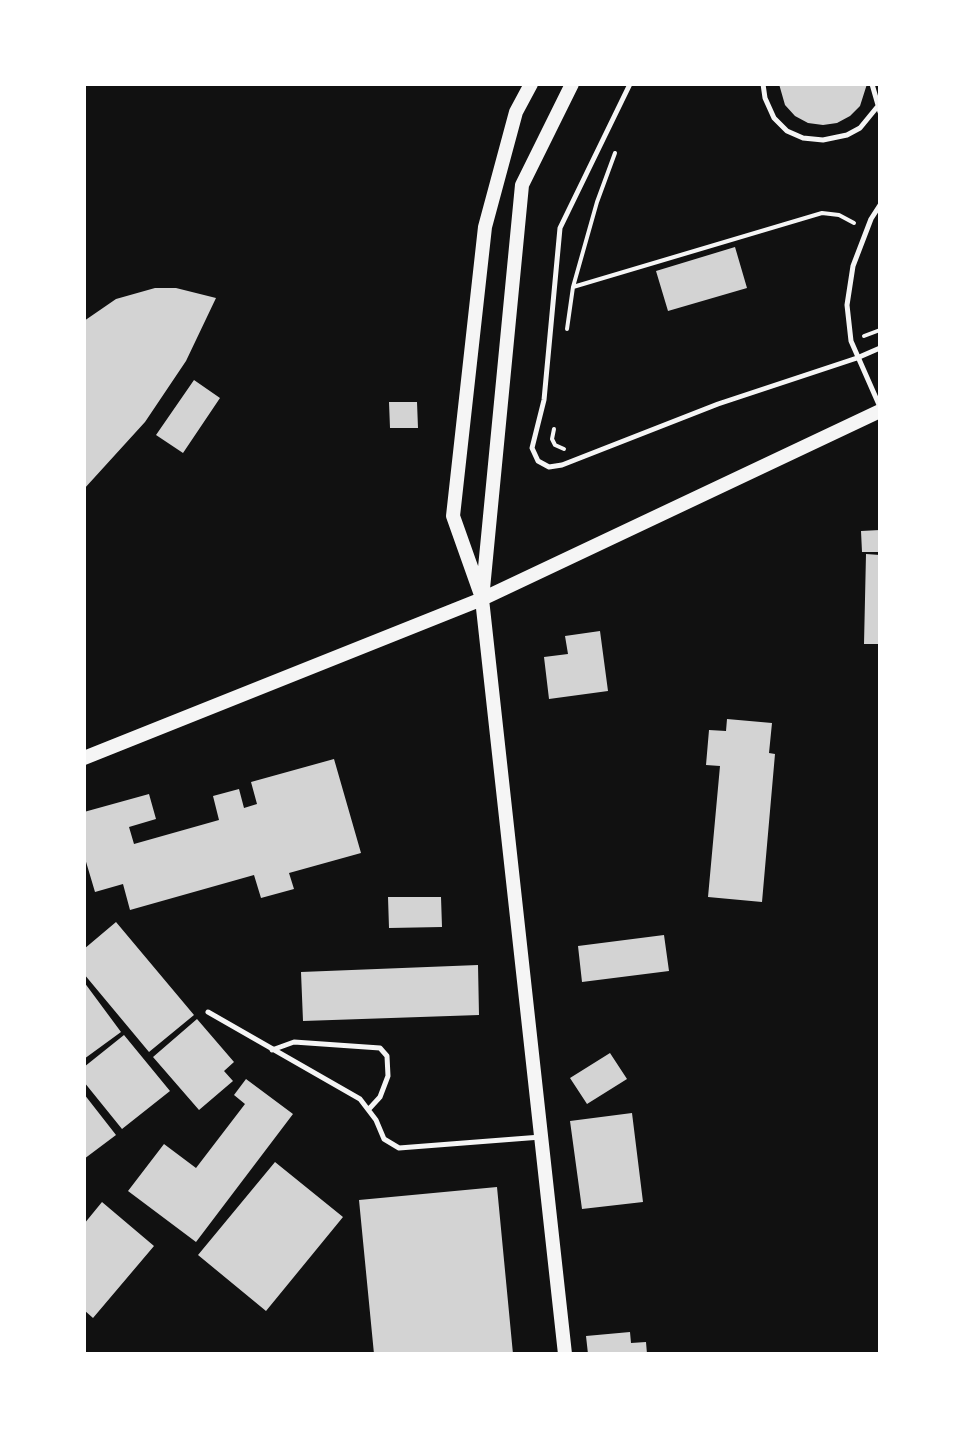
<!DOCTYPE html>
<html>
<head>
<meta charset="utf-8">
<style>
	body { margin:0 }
	#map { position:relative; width:964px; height:1438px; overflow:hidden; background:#111; font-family:Overpass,sans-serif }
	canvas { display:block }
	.frame { position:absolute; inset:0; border:86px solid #fff; pointer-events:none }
</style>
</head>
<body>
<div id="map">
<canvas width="964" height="1438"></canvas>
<div class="frame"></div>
</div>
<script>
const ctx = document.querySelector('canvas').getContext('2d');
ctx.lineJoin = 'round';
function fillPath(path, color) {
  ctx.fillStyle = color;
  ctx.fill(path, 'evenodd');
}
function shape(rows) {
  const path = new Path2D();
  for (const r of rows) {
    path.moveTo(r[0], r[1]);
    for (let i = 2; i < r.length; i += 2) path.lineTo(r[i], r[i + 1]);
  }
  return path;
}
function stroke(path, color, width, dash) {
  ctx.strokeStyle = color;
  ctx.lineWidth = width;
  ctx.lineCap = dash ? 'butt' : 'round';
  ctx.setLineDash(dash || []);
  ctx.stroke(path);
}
fillPath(shape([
	[779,84,867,84,860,106,850,116,837,123,823,125,808,123,795,116,785,105],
	[735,247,747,288,668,311,656,271],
	[155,288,176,288,216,298,186,361,145,422,84,489,84,321,116,299],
	[194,380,220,398,183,453,156,435],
	[389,402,417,402,418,428,390,428],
	[880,530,880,552,862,552,861,531],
	[866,554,880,555,880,644,864,644],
	[600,631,608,691,549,699,544,657,568,654,565,636],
	[727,719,772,723,769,753,775,754,762,902,708,897,720,766,706,765,709,730,726,731],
	[334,759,361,853,289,873,294,889,261,898,254,875,130,910,123,884,95,892,84,855,84,812,149,794,156,819,129,827,134,844,219,820,213,796,239,789,244,808,257,804,251,782],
	[388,897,441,897,442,927,389,928],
	[116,922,194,1015,149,1052,84,974,84,949],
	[664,935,669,971,582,982,578,946],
	[478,965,479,1015,303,1021,301,972],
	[84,982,121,1032,84,1059],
	[197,1019,234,1062,224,1071,233,1081,199,1110,153,1057],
	[124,1035,170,1091,122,1129,84,1082,84,1067],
	[610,1053,627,1079,587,1104,570,1078],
	[246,1079,293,1114,196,1242,128,1191,164,1144,196,1168,245,1104,234,1095],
	[84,1094,116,1135,84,1159],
	[632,1113,643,1202,582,1209,570,1121],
	[275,1162,343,1217,266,1311,198,1255],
	[497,1187,513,1354,374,1354,359,1200],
	[102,1202,154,1246,93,1318,84,1310,84,1224],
	[630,1332,631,1343,646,1342,647,1354,588,1354,586,1336]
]), '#d3d3d3');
stroke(shape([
	[573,287,822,213,839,215,854,223],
	[567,329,573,287,597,202,615,153],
	[864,336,880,330],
	[554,429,552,439,555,445,564,449]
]), '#f5f5f5', 4);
stroke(shape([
	[630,84,560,228,544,400,532,448,538,461,549,467,562,465,718,404,857,358,880,348],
	[763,84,765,98,774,118,787,131,803,138,823,140,847,135,860,128,878,106],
	[872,84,880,112],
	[880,407,851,341,847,305,853,266,871,219,880,205],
	[208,1012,360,1099,376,1120,384,1139,399,1148,541,1137],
	[272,1050,294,1042,380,1048,387,1056,388,1076,380,1097,369,1109]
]), '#f5f5f5', 5);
stroke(shape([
	[481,595,453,516,485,227,516,112,531,84],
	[84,758,482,599,880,411],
	[565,1354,482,599,522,185,572,84]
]), '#f5f5f5', 14);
</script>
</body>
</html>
